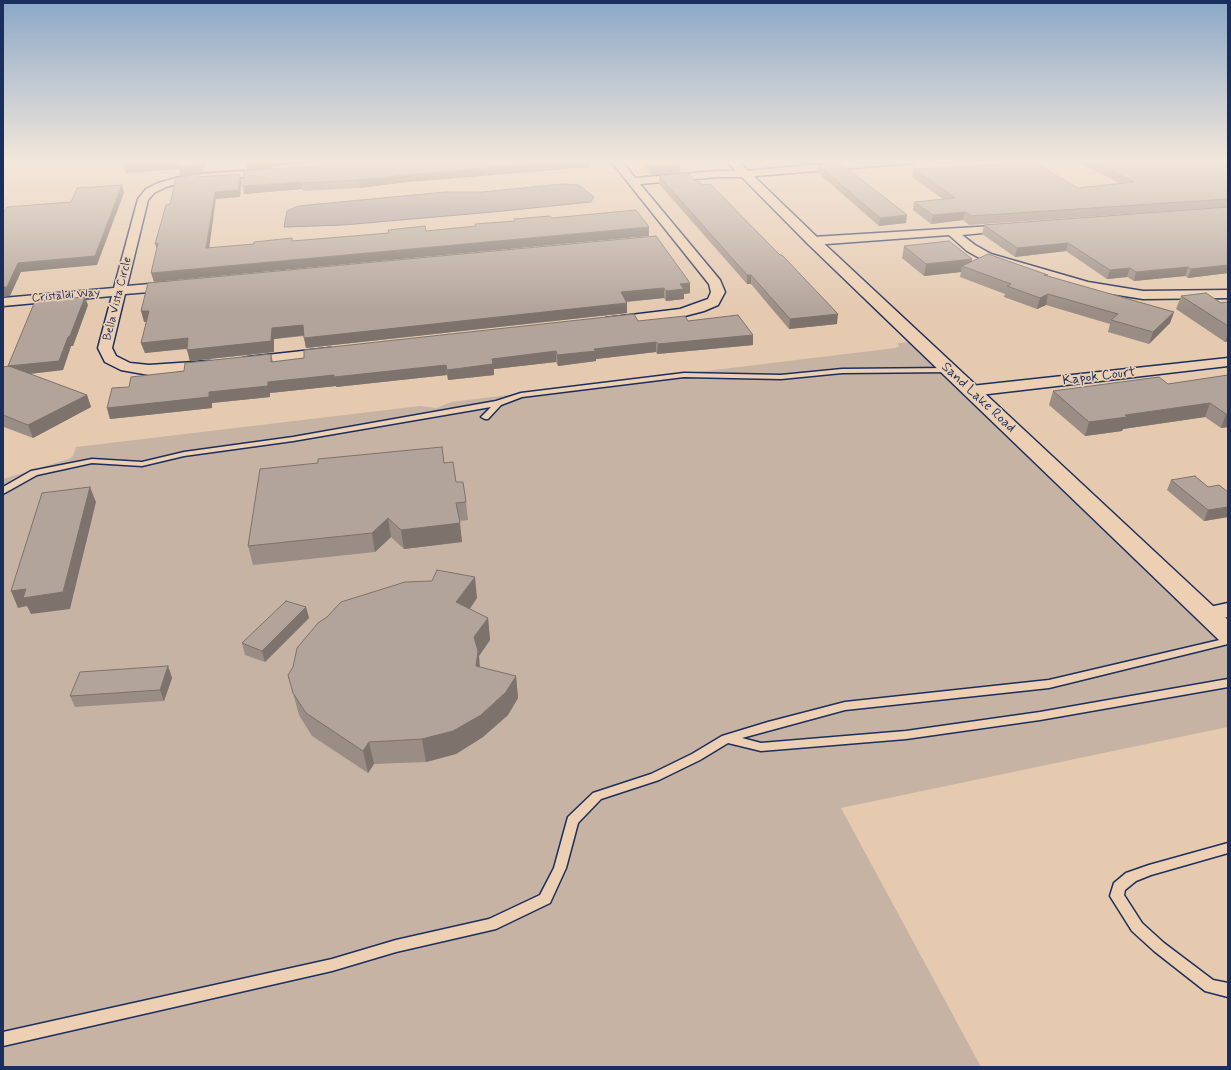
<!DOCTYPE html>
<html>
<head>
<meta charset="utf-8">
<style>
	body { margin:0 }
	#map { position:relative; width:1231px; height:1070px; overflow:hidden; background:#e5cab0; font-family:Mynerve,sans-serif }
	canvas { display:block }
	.frame { position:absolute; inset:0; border:4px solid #1b2f5e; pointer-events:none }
</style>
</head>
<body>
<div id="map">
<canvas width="1231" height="1070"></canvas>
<div class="frame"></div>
</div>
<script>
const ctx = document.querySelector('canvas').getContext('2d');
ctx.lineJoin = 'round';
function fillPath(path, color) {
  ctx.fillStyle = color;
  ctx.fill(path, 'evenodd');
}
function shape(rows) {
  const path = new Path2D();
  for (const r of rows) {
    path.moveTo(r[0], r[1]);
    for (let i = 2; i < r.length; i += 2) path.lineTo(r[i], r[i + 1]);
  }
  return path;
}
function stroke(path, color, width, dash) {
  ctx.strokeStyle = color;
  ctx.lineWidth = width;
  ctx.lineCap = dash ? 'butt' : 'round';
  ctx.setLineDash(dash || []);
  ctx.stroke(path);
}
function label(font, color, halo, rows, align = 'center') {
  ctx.font = font + ' Mynerve,sans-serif';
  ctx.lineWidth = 3.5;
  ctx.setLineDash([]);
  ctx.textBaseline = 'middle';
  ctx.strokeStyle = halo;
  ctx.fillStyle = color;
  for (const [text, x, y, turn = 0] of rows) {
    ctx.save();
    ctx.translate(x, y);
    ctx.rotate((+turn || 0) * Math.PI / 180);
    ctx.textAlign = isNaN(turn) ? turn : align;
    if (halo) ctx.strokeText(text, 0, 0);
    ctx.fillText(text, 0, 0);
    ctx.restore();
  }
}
fillPath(shape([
	[910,342,1228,648,1228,727,841,808,981,1067,3,1067,3,479,69,459,73,456,76,447,420,406,437,408,451,402,895,348,899,346,898,343]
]), '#c7b3a4');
const water = shape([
	[562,184,579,185,594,197,591,202,493,212,343,225,284,227,287,211,298,206,445,192,482,192,562,184]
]);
fillPath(water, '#a09595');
stroke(water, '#6b6c7f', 1);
const service = shape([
	[949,368,952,368,952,372,842,373,781,379,684,377,522,397,501,405,488,419,485,419,481,417,491,407,293,441,184,456,142,466,92,463,37,475,3,494,3,487,31,471,92,459,142,462,184,452,293,437,496,401,521,393,684,373,781,375,842,369,949,368],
	[1228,638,1228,644,1049,688,845,710,742,738,761,743,906,731,1040,712,1228,679,1228,687,1040,720,906,739,761,751,728,743,700,760,659,780,601,799,578,823,566,868,550,903,496,929,396,952,332,971,3,1046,3,1032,332,959,396,940,489,919,540,895,554,868,568,817,593,793,651,774,692,754,722,736,768,722,845,702,1049,680,1228,638],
	[1228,843,1228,853,1151,875,1136,881,1125,890,1124,895,1142,923,1164,943,1213,980,1228,983,1228,997,1205,991,1154,951,1132,931,1110,896,1114,883,1126,873,1149,865,1228,843]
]);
const minor = shape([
	[610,160,621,160,635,178,717,171,744,171,870,160,918,160,913,163,744,177,717,177,640,184,720,280,725,292,718,305,704,311,681,317,611,325,606,324,604,321,606,318,680,309,708,299,711,292,709,284,610,160],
	[270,169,274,170,275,172,274,174,181,183,166,187,154,193,148,200,127,286,173,282,178,283,180,286,178,289,173,290,125,294,112,348,116,356,130,363,149,365,209,361,214,362,216,365,214,368,149,375,121,370,105,362,98,348,112,296,3,306,3,298,114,288,138,199,146,189,158,183,180,177,199,174,270,169],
	[1009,225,1013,226,1015,228,1013,230,962,235,975,245,991,254,1088,282,1143,291,1228,290,1228,298,1143,299,1087,290,983,260,967,251,949,235,813,245,809,244,807,241,809,238,813,237,1009,225],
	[330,348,335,349,337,352,335,355,248,365,243,364,241,361,243,358,248,357,330,348],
	[1228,358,1228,366,971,396,966,394,963,391,966,388,971,386,1228,358],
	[1228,603,1228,617,1207,621,1200,619,1197,614,1200,609,1228,603]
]);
const tertiary = shape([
	[725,160,737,160,818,238,1228,620,1228,642,1219,640,808,244,725,160]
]);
stroke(service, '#1b2f5e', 3);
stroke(minor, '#1b2f5e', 3);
stroke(tertiary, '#1b2f5e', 3);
fillPath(service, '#edd0b3');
fillPath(minor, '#edd0b3');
fillPath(tertiary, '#edd0b3');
fillPath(shape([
	[385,160,590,160,590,167,407,182,360,188,303,191,302,189,244,194],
	[640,160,675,160,680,173,652,175],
	[803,160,828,160,828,162,807,164],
	[1076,160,1228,160,1228,207,969,225,963,220,931,224,913,210,914,202,943,199,912,177,914,169,1001,164,1002,162,1078,188,1119,183,1075,161],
	[818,165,906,223,879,226,817,172],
	[659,176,696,182,837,324,789,329,751,284,747,284,659,184],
	[1228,207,1228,273,1188,278,1185,276,1134,281,1127,277,1107,279,1066,251,1015,257,982,234,984,225],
	[656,236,690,293,684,294,684,299,666,301,664,298,627,302,627,313,306,348,304,336,274,339,274,352,190,361,187,349,145,353,141,343,147,321,144,322],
	[904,246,972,262,1048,276,1174,312,1170,323,1149,344,1108,332,1110,324,1046,305,1037,309,1004,297,1005,294,960,277,961,272,924,276,902,258],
	[1181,296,1221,303,1228,302,1228,341,1225,342,1176,309],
	[88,305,73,346,71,346,63,370,29,374,87,395,91,407,33,438,4,427,3,427,3,367,8,367],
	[638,321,688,321,753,335,753,345,657,354,656,352,596,359,596,361,558,366,556,362,494,369,494,375,448,380,447,375,336,387,336,386,270,393,270,397,212,403,212,408,110,419,107,408,129,387,184,371,271,354,273,362],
	[1228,375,1228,427,1221,428,1205,417,1123,429,1122,431,1085,436,1049,405,1053,391,1168,384],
	[444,463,466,502,468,520,459,521,462,542,404,549,391,537,375,552,253,565,248,546],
	[1171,480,1228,492,1228,517,1204,521,1167,490],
	[477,598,470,609,488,618,490,640,479,656,480,667,516,676,518,698,508,715,483,737,456,754,426,762,374,764,368,773,312,736,299,715,288,675],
	[306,607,309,618,265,662,245,655,242,643],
	[168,666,172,678,164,701,75,707,70,696]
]), '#998d85');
fillPath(shape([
	[180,160,206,160,203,172,181,177,179,169,126,173,123,164],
	[260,160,355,160,247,169,246,162],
	[577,160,590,160,590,167,407,182,360,188,359,180,406,175],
	[807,160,828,160,828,162,807,164],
	[680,165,680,173,652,175,652,168],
	[240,174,242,181,240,197,216,199,208,256,206,248,215,192],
	[301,182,302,189,244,194,243,186],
	[122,185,124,193,97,265,21,272,10,296,3,297,3,287,18,263],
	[965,212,963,220,931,224,933,215],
	[907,215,906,223,879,226,880,218],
	[649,227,649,236,154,282,151,273],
	[158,243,158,252,155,244],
	[1068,243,1066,251,1015,257,1017,248],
	[972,259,970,269,962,266,961,272,924,276,926,264],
	[1228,265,1228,273,1188,278,1191,269],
	[1188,267,1185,276,1134,281,1136,272],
	[1130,268,1127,277,1107,279,1110,270],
	[747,275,751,275,751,284,747,284],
	[690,283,690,293,684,294,684,299,666,301,666,291,680,284],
	[664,288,664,298,621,302,621,292],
	[1048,294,1046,305,1037,309,1040,298],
	[85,297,88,305,73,346,71,346,63,370,11,376,8,366,68,337],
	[3,302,5,307,3,312],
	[627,303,627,313,306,348,304,338],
	[141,311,149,311,152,321,144,322],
	[1174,312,1170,323,1149,344,1153,332],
	[838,314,837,324,789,329,790,319],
	[303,325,305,335,274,339,274,352,190,361,187,350,272,328],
	[1228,334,1228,341,1225,342],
	[753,335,753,345,657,354,658,344],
	[188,338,191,348,145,353,141,343],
	[656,342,656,352,596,359,596,361,558,366,557,355,594,349],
	[556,351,556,362,494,369,494,375,448,380,447,370,492,359],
	[446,365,447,375,336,387,336,386,270,393,270,397,212,403,212,408,110,419,107,408,268,382,334,375],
	[87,395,91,407,33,438,28,425],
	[1210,403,1205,417,1123,429,1122,431,1085,436,1089,422,1125,415],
	[1226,414,1228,414,1228,427,1221,428],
	[90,487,96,502,70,609,31,614,27,606,18,608,11,591],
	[1228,507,1228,517,1204,521,1208,510],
	[388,518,391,537,375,552,372,533],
	[460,523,462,542,404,549,401,530],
	[475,577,477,598,459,624,456,602],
	[306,607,309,618,265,662,262,651],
	[488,618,490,640,479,656,480,673,476,666,474,637],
	[168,666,172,678,164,701,160,690],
	[516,676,518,698,508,715,483,737,456,754,426,762,422,739],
	[369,742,374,764,368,773,363,751]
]), '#7d736c');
const building = shape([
	[125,160,180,160,123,164,125,160],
	[180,160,202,160,201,164,178,168,180,160],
	[246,160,260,160,246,162,246,160],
	[385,160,577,160,406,175,359,180,301,183,301,182,243,186,244,171,385,160],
	[646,160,675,160,680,165,652,168,646,160],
	[1017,160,1029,160,1078,188,1134,182,1091,160,1228,160,1228,199,971,216,965,212,933,215,914,202,955,198,914,169,1005,164,1002,162,1017,160],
	[840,163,907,215,880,218,818,165,840,163],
	[688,173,696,182,699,181,702,185,710,184,780,255,782,255,838,314,790,319,751,275,747,275,659,176,688,173],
	[197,174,199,174,198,177,240,174,238,190,215,192,206,248,254,244,254,242,292,238,292,241,389,233,388,230,425,226,426,231,476,226,475,224,515,221,514,219,550,216,552,218,636,210,649,227,151,273,158,243,155,244,166,205,170,204,176,178,197,174],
	[122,185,95,256,18,263,7,287,3,287,3,213,7,207,71,202,77,188,122,185],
	[1228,207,1228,265,1191,269,1188,267,1136,272,1130,268,1110,270,1068,243,1017,248,984,225,1228,207],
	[656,236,690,283,680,284,684,289,666,291,664,288,621,292,627,303,304,338,303,325,272,328,271,341,187,350,188,338,141,343,149,311,141,311,148,283,656,236],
	[949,241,972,259,926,264,904,246,949,241],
	[988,254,1048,275,1044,275,1174,312,1153,332,1111,320,1118,314,1048,294,1040,298,1007,286,1011,284,962,266,988,254],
	[1206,293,1221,303,1228,302,1228,326,1181,296,1206,293],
	[85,297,70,336,68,337,59,361,8,366,35,301,85,297],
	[634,314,638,321,685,316,688,321,738,315,753,335,658,344,656,342,594,349,596,351,557,355,556,351,492,359,493,364,447,370,446,365,334,377,334,375,268,382,268,386,209,392,209,397,107,408,112,388,129,387,131,377,184,371,185,363,271,354,271,362,304,358,304,350,634,314],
	[9,366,87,395,28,425,3,415,3,367,9,366],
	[1228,375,1228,414,1226,414,1210,403,1125,415,1127,417,1089,422,1053,391,1159,377,1168,384,1228,375],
	[442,447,444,463,453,462,456,482,463,482,466,502,456,503,460,523,401,530,388,518,372,533,248,546,260,469,318,463,318,459,442,447],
	[1195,476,1208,487,1219,485,1228,492,1228,507,1208,510,1171,480,1195,476],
	[90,487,63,592,23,598,26,589,11,591,42,493,90,487],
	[437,570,475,577,456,602,488,618,474,637,478,651,476,666,516,676,506,692,481,715,453,731,422,739,369,742,363,751,306,713,293,693,288,675,293,667,297,648,318,623,327,617,341,602,405,582,432,581,437,570],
	[286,601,306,607,262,651,242,643,286,601],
	[168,666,160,690,70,696,80,672,168,666]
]);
fillPath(building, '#b2a49b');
stroke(building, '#7d736c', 1);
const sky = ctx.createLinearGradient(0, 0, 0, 310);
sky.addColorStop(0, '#8ba8c7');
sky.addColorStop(0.52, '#f3e7db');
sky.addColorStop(1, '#f3e7db00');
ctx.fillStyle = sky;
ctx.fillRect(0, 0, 1231, 310);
label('12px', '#1b2f5e', '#edd0b3', [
	["Cristaldi Way",66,296,-5],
	["Bella Vista Circle",118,299,-76]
]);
label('14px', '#1b2f5e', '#edd0b3', [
	["Kapok Court",1099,377,-7],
	["Sand Lake Road",978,398,43]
]);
</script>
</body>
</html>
